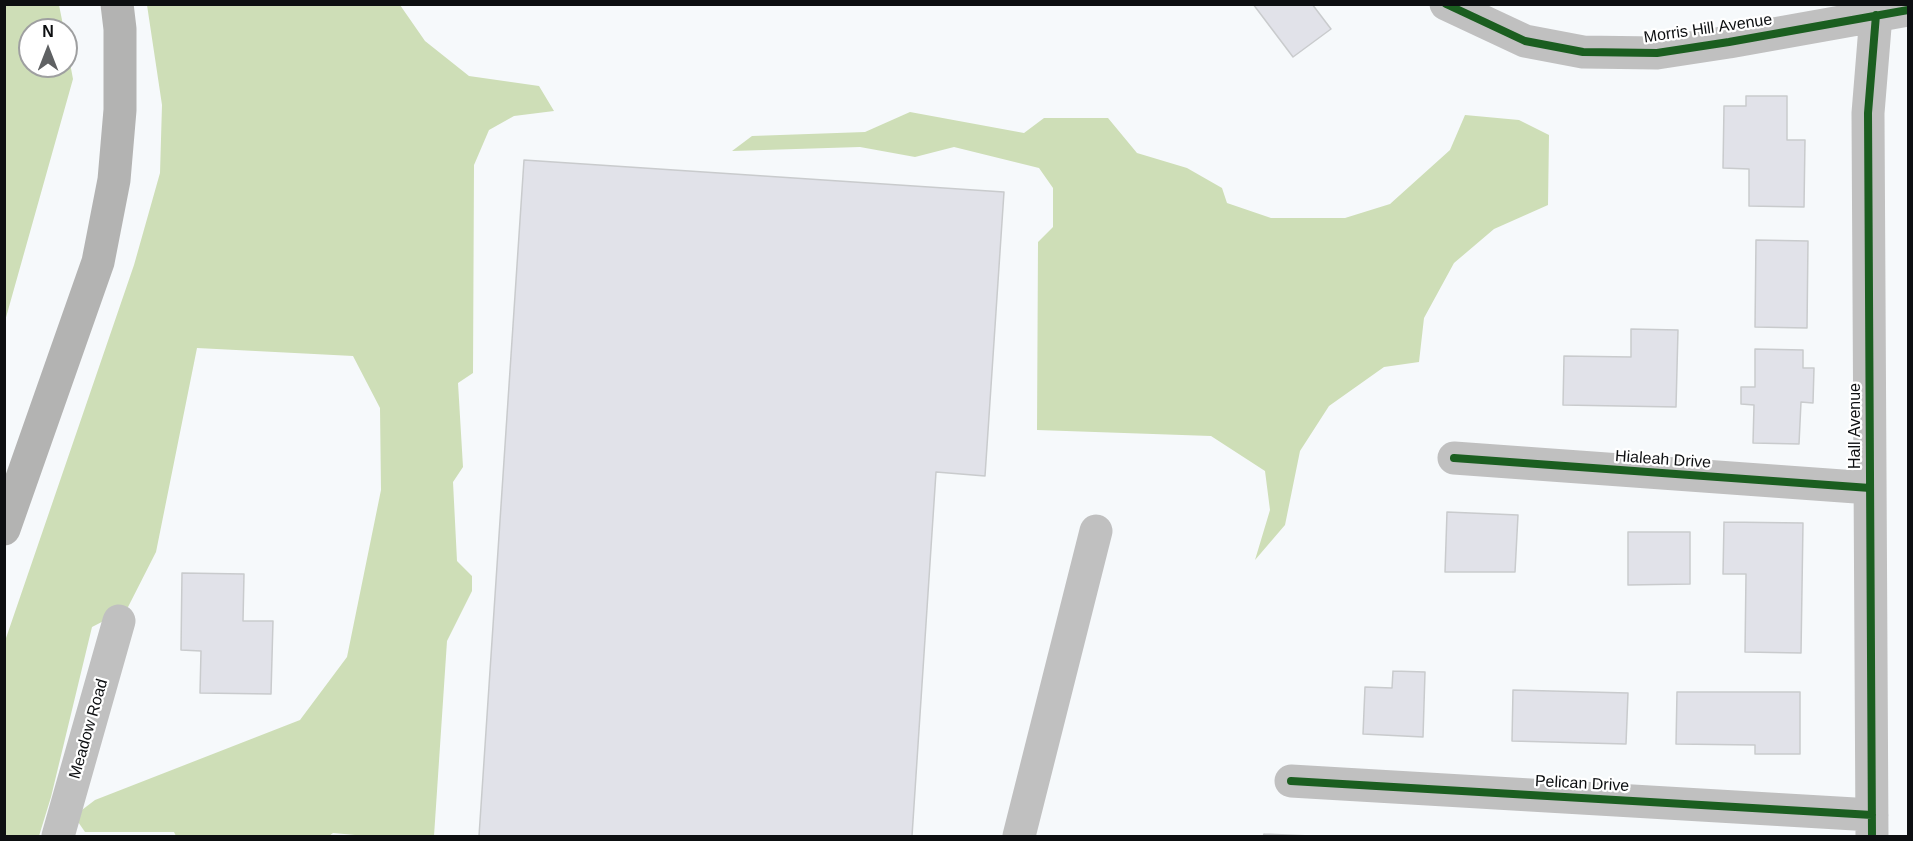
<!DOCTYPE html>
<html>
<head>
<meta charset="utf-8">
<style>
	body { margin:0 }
	#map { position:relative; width:1913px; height:841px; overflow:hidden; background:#f6f9fb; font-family:Helvetica,sans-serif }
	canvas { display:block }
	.frame { position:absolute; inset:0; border:6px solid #0d0f11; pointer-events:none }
	.north { position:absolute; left:18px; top:18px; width:60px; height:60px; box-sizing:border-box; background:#fff; border:2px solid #9e9fa0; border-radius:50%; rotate:0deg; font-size:16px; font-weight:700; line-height:24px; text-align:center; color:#0d0f11 }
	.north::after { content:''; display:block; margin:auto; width:21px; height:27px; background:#5f6163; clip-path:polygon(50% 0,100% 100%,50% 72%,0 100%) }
</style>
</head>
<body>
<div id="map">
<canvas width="1913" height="841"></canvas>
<div class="frame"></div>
<div class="north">N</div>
</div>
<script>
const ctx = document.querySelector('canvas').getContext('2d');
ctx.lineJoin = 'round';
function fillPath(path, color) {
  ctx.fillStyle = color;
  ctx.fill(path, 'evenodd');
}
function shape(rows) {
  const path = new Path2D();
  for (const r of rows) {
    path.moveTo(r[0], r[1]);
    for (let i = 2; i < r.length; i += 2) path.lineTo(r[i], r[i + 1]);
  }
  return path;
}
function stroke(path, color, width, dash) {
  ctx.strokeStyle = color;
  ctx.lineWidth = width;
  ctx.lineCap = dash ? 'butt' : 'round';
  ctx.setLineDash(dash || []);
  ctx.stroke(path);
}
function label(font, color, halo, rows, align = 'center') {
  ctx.font = font + ' Helvetica,sans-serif';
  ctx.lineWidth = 4.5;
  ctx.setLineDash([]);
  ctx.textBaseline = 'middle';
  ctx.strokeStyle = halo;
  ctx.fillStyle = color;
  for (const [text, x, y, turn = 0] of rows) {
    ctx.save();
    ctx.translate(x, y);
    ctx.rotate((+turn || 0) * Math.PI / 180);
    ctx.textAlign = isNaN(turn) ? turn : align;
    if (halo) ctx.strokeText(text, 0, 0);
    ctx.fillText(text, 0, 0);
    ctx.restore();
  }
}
fillPath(shape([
	[5,4,59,5,64,30,30,30,30,66,66,66,66,42,73,79,5,321],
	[147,5,400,5,425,41,469,76,539,86,554,111,514,116,489,130,474,165,473,373,458,383,463,467,453,482,457,561,472,576,472,591,447,641,434,836,366,836,333,833,329,836,176,836,174,832,85,832,74,816,95,800,300,720,347,657,381,490,380,408,353,356,197,348,156,552,127,609,92,627,51,797,39,836,5,836,5,641,134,265,160,173,162,105],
	[910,112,1024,133,1044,118,1108,118,1137,153,1187,168,1222,188,1227,203,1271,218,1345,218,1390,204,1450,150,1465,115,1519,120,1549,135,1548,205,1494,229,1454,263,1424,318,1419,362,1384,367,1329,406,1300,451,1285,525,1255,560,1270,510,1265,471,1211,436,1037,430,1038,242,1053,227,1053,188,1039,168,954,147,915,157,860,147,732,151,752,136,865,132]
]), '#cedeb7');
const building = shape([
	[1253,4,1312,4,1331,29,1293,57,1253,4],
	[1746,96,1787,96,1787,140,1805,140,1804,207,1749,206,1749,169,1723,168,1724,106,1746,106,1746,96],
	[524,160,1004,192,985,476,936,472,912,836,479,836,524,160],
	[1756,240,1808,241,1807,328,1755,327,1756,240],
	[1631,329,1678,330,1676,407,1563,405,1564,356,1631,357,1631,329],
	[1755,349,1803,350,1803,368,1814,368,1813,403,1801,402,1799,444,1753,443,1754,405,1741,404,1741,387,1755,387,1755,349],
	[1447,512,1518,515,1515,572,1445,572,1447,512],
	[1724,522,1803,523,1801,653,1745,652,1746,574,1723,574,1724,522],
	[1628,532,1690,532,1690,584,1628,585,1628,532],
	[182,573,244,574,243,621,273,621,271,694,200,693,201,651,181,650,182,573],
	[1393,671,1425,672,1423,737,1363,734,1365,687,1392,688,1393,671],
	[1513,690,1628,693,1626,744,1512,741,1513,690],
	[1677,692,1800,692,1800,754,1755,754,1755,745,1676,744,1677,692],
	[1264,834,1311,836,1263,836,1264,834]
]);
fillPath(building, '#e1e2e9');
stroke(building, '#c9cbcd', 1.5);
stroke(shape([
	[1446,4,1525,41,1583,52,1657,53,1729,42,1908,10],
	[1454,458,1870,488],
	[1291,781,1872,815],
	[58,836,119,621],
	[1019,836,1096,531],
	[1872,836,1868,113,1876,15]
]), '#c0c0c0', 33);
stroke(shape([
	[4,529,98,262,114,180,120,110,120,29,117,4]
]), '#b3b3b2', 33);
stroke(shape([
	[1446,4,1525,41,1583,52,1657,53,1729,42,1908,10],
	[1454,458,1870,488],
	[1291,781,1872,815],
	[1872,836,1868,113,1876,15]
]), '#1b5e20', 8);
label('16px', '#0d0f11', '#fff', [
	["Morris Hill Avenue",1708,29,-8],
	["Hall Avenue",1856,426,-90],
	["Hialeah Drive",1663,460,4],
	["Meadow Road",89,729,-74],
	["Pelican Drive",1582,784,3]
]);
</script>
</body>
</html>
